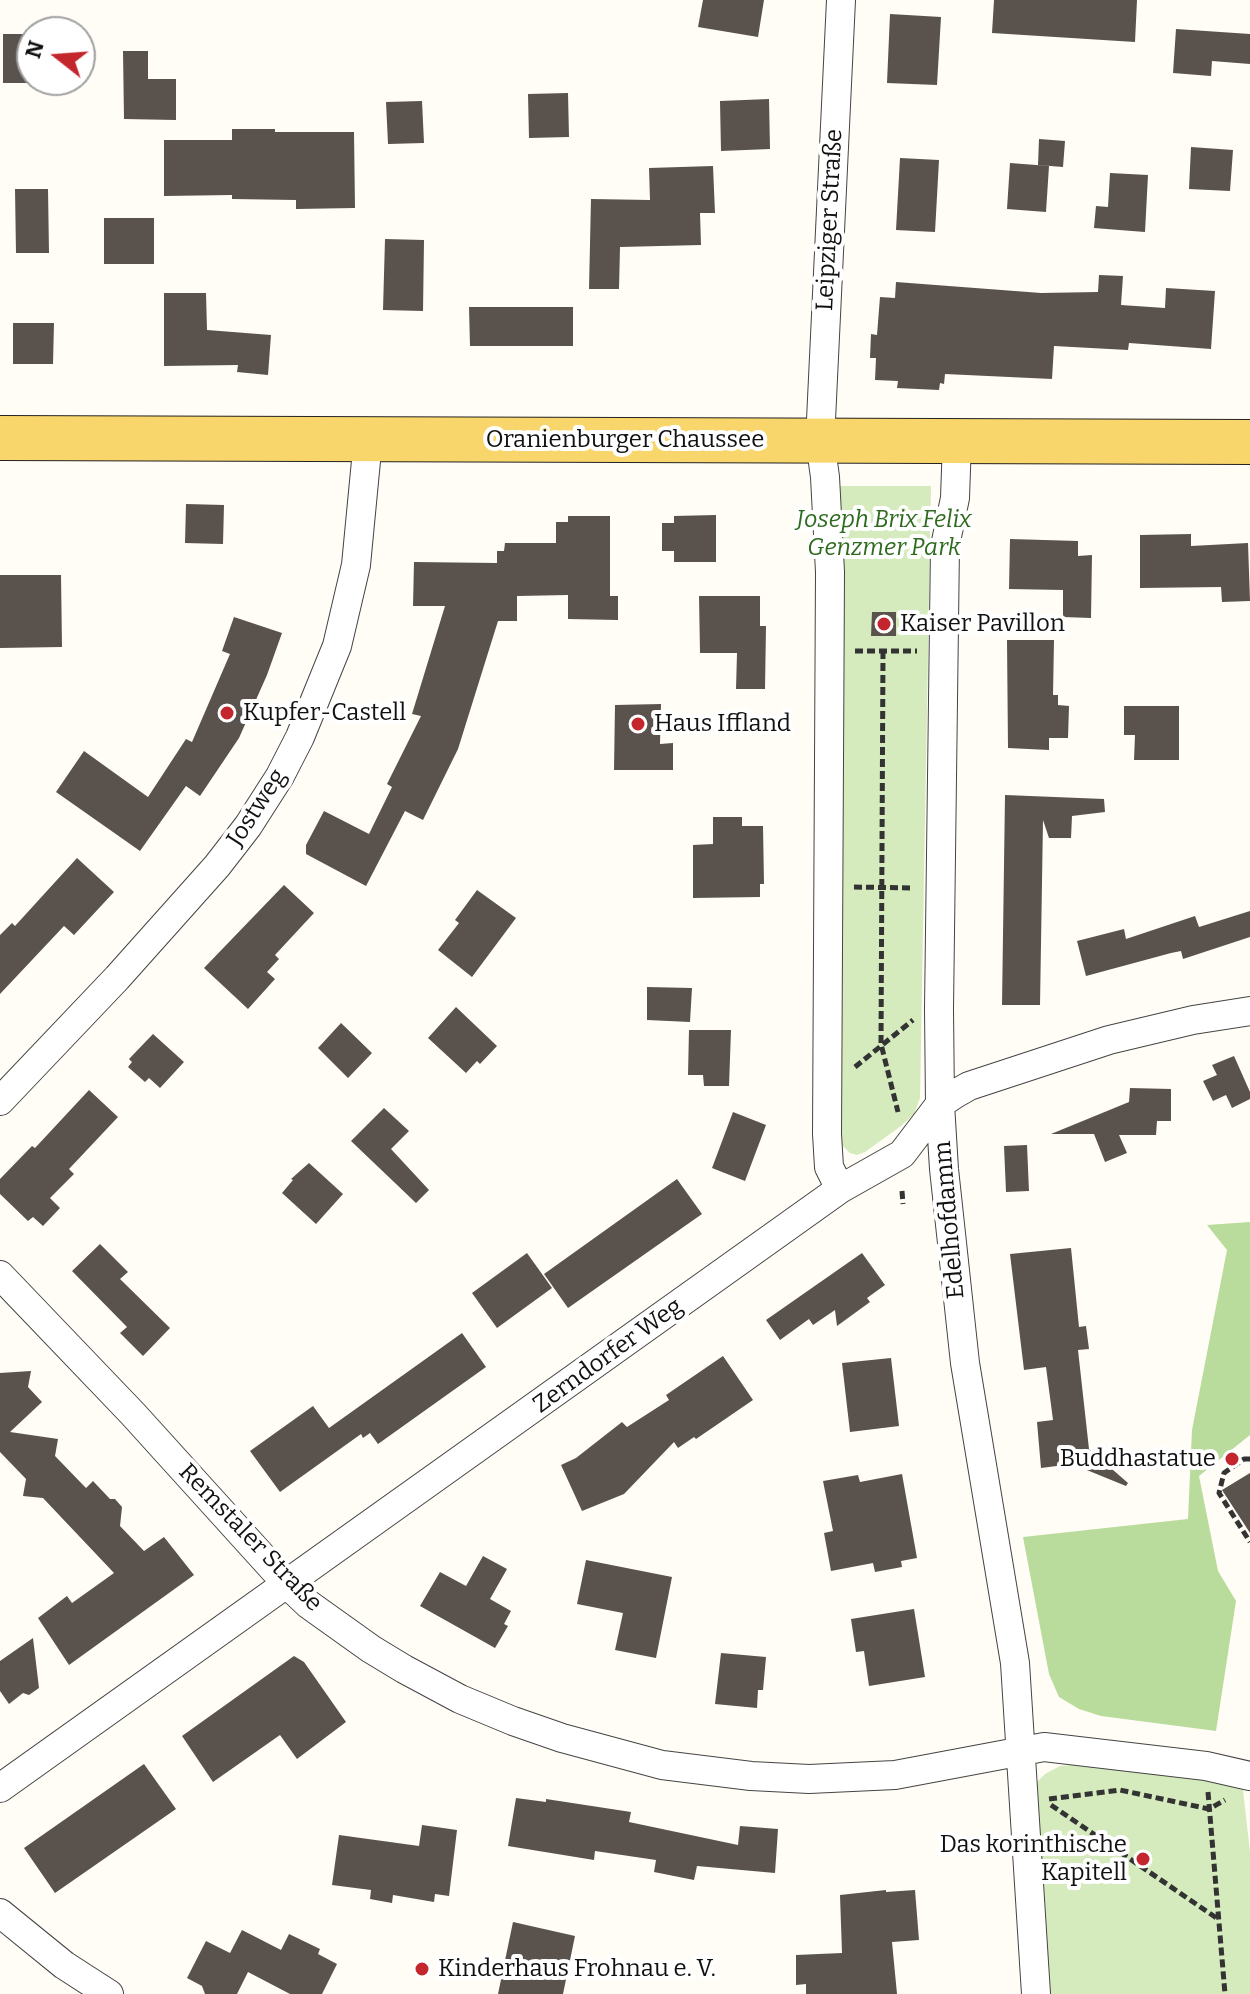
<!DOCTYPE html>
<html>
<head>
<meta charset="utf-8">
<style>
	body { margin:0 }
	#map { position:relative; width:1250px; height:1994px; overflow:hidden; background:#fffdf5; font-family:Bitter,serif }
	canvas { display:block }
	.north { position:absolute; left:16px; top:16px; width:80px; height:80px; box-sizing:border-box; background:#fff; border:2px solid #a0a0a0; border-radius:50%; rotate:287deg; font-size:22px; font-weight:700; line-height:32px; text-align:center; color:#111 }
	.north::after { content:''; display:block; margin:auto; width:28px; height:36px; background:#c4262e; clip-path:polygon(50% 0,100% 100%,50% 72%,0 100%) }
</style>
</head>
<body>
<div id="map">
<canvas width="1250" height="1994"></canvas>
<div class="north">N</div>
</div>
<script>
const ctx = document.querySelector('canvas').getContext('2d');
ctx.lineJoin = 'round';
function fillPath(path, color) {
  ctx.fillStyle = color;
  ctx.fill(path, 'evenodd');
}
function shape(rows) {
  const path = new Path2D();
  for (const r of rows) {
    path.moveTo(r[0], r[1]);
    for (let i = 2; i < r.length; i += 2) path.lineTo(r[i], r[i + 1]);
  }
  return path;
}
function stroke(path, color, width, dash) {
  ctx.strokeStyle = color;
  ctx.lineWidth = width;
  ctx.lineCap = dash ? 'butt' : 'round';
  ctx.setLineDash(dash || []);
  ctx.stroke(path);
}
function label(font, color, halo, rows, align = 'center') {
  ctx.font = font + ' Bitter,serif';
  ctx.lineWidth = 8;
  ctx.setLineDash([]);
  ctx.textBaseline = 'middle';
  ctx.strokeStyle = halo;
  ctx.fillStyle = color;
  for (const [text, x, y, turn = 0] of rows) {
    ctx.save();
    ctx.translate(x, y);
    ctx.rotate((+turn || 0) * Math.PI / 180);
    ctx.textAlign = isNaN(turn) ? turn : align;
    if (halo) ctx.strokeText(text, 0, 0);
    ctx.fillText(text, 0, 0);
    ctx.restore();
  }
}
fillPath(shape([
	[838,486,931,486,920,1098,914,1114,901,1126,865,1152,857,1155,850,1153,838,1141],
	[1075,1765,1118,1766,1239,1785,1243,1790,1250,1852,1250,1994,1042,1994,1036,1783,1045,1774,1060,1766]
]), '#d5ebbd');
fillPath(shape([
	[1250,1222,1250,1435,1199,1476,1218,1571,1236,1601,1216,1731,1101,1716,1079,1709,1059,1697,1049,1674,1023,1537,1188,1519,1192,1430,1227,1250,1207,1225]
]), '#b9dc9c');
fillPath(shape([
	[703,0,764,0,758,37,698,27],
	[994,0,1137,0,1135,42,992,33],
	[890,14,941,17,937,85,887,83],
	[1176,29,1250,34,1250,64,1212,61,1211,76,1173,73],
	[3,34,32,34,32,83,3,83],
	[123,51,148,51,148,79,176,79,176,120,124,119],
	[568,93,569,137,529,138,528,94],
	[769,99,770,149,721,151,720,101],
	[422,101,424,143,388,144,386,102],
	[232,129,275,129,275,132,354,132,355,208,296,209,296,200,232,199,232,195,164,196,164,140,232,140],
	[1039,139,1065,141,1063,167,1038,165],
	[1191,147,1233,150,1230,191,1189,189],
	[900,158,939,160,935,232,896,230],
	[1010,163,1049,166,1046,212,1007,209],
	[713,166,715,213,700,213,701,245,620,247,619,289,589,289,591,199,650,200,649,168],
	[1110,173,1148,175,1145,232,1094,228,1096,206,1108,207],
	[15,189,48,189,49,253,16,253],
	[104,218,154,218,154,264,104,264],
	[385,239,424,240,423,311,383,310],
	[1099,275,1123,276,1121,305,1165,308,1166,288,1215,291,1211,349,1129,343,1128,350,1054,346,1052,379,945,374,944,384,940,383,939,390,897,388,898,381,875,380,876,358,870,358,871,334,877,335,880,297,895,298,896,282,1041,293,1098,292],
	[164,293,206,293,207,330,271,335,268,375,237,372,238,365,164,366],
	[469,307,573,307,573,346,470,346],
	[13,323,54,323,53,364,13,364],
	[186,504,224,505,223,544,185,543],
	[716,515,716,562,674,562,674,551,662,551,662,523,674,523,674,516],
	[568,516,610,516,610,596,618,596,618,620,568,619,568,595,517,596,517,621,498,621,458,749,423,820,405,811,366,886,306,854,306,845,324,811,369,834,392,787,387,784,421,716,412,714,445,606,413,606,414,562,497,563,497,551,504,551,505,543,556,543,556,522,568,522],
	[1191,534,1191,546,1248,543,1250,601,1222,602,1221,587,1140,588,1140,535],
	[1010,539,1078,541,1078,556,1092,555,1091,618,1063,617,1063,590,1009,589],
	[0,575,61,575,62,647,0,648],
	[699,596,760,596,760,626,766,626,765,689,736,689,737,653,700,653],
	[872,612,896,612,896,636,871,636],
	[234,617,282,633,267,675,239,738,200,796,186,786,140,851,56,792,84,751,148,797,186,739,192,742,230,654,222,651],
	[1007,640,1054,640,1053,695,1058,695,1058,705,1069,706,1068,738,1049,738,1049,750,1008,748],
	[661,704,660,744,673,743,673,770,614,770,615,705],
	[1124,706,1179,706,1179,760,1134,760,1135,735,1124,735],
	[1005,795,1104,799,1105,812,1072,816,1071,838,1049,838,1043,820,1040,1005,1002,1005],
	[713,817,742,817,742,826,763,826,764,884,760,884,760,897,693,898,693,845,713,844],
	[77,858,114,892,74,935,64,926,0,994,0,935,12,923,15,926],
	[284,885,314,913,275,955,279,959,267,972,275,979,248,1009,204,968],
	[477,890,516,918,472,977,438,950,459,923,455,920],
	[1250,911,1250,937,1183,959,1181,951,1171,953,1086,976,1077,941,1124,929,1126,939,1195,916,1199,927],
	[647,987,692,988,690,1022,647,1020],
	[456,1007,497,1046,480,1064,477,1061,466,1073,428,1038],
	[341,1023,372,1053,348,1078,318,1048],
	[689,1030,731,1030,729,1086,704,1086,703,1075,688,1075],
	[153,1034,184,1062,160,1088,149,1078,145,1082,128,1067,132,1062,129,1059],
	[1234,1056,1250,1092,1250,1099,1232,1108,1226,1095,1213,1101,1203,1081,1217,1075,1212,1065],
	[1130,1088,1171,1089,1171,1121,1157,1121,1156,1135,1119,1135,1127,1153,1105,1162,1094,1134,1051,1134,1129,1102],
	[89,1090,118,1117,69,1169,74,1174,50,1198,60,1208,43,1226,33,1217,28,1221,0,1194,0,1179,32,1146,35,1148],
	[384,1108,409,1131,391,1149,429,1190,416,1203,351,1141],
	[733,1112,766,1125,745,1181,712,1168],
	[1027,1145,1029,1191,1006,1192,1004,1146],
	[309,1163,343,1194,316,1224,282,1193,293,1180,291,1179],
	[677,1179,702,1214,568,1308,544,1274],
	[100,1244,128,1272,120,1279,170,1328,143,1356,120,1333,127,1327,72,1271],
	[1071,1248,1079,1327,1086,1326,1089,1349,1078,1350,1089,1449,1128,1483,1126,1486,1072,1464,1041,1468,1037,1422,1053,1420,1046,1367,1024,1370,1010,1254],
	[527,1253,552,1288,497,1328,472,1293],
	[862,1253,885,1285,867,1298,870,1302,837,1326,835,1310,813,1325,809,1319,780,1340,766,1320],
	[462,1333,486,1367,378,1444,370,1433,363,1438,361,1434,280,1492,250,1451,313,1406,329,1428],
	[723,1356,753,1400,696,1439,694,1437,678,1448,674,1442,624,1494,582,1511,561,1465,576,1458,622,1422,627,1427,669,1400,666,1395],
	[891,1358,899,1426,850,1432,842,1363],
	[31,1371,28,1387,42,1402,10,1432,58,1439,55,1456,86,1488,93,1481,110,1499,115,1499,122,1507,120,1526,144,1551,164,1537,194,1575,69,1665,38,1618,67,1596,72,1603,114,1573,43,1498,23,1496,26,1479,0,1452,0,1373],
	[1250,1473,1250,1533,1222,1490],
	[902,1474,917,1558,901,1561,902,1567,875,1572,873,1563,831,1571,824,1533,833,1531,823,1481,858,1475,860,1482],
	[483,1556,507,1569,490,1599,511,1611,504,1624,508,1626,495,1648,420,1606,440,1572,466,1586],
	[586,1560,672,1577,656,1658,615,1650,623,1613,577,1604],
	[914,1609,925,1677,869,1686,864,1651,856,1652,851,1619],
	[33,1638,39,1688,29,1695,23,1693,9,1704,0,1691,0,1661],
	[721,1653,766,1657,763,1690,758,1690,757,1708,715,1704],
	[294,1656,304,1662,346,1722,297,1759,280,1735,213,1782,182,1736],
	[144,1764,176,1809,55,1893,24,1848],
	[516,1798,546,1802,546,1799,631,1812,629,1822,738,1845,740,1826,778,1829,775,1873,697,1866,694,1880,654,1872,656,1860,595,1851,594,1860,508,1846],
	[422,1825,457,1830,449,1896,435,1894,434,1902,393,1895,392,1903,370,1899,371,1890,332,1885,339,1835,419,1846],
	[886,1890,886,1892,915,1890,919,1940,892,1942,897,1994,806,1994,806,1984,796,1985,796,1955,842,1953,840,1895],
	[513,1922,575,1936,563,1994,498,1994],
	[242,1930,281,1950,289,1934,320,1949,318,1954,337,1964,322,1994,290,1994,248,1972,237,1994,205,1994,202,1986,187,1978,206,1941,230,1953]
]), '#5a524d');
const minor = shape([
	[957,441,955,498,945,546,939,1009,940,1104,944,1169,965,1363,1015,1663,1036,1994],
	[0,1101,117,978,217,866,248,826,280,776,300,737,337,646,356,565,368,440],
	[840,1189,829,1167,827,1134,830,572,825,477,820,441,841,0],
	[0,1275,133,1414,287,1584,308,1604,371,1649,404,1669,460,1699,513,1721,562,1738,662,1765,751,1776,809,1779,895,1775,1044,1747,1206,1766,1250,1776],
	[0,1788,840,1189,902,1154,940,1104,955,1094,969,1086,1109,1040,1193,1020,1250,1011],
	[0,1913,64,1965,109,1994]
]);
const primary = shape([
	[0,438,1250,442]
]);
stroke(minor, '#444', 30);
stroke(primary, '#222', 46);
stroke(shape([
	[855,651,917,651],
	[883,651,881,1044,898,1112],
	[854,887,912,888],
	[855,1067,913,1020],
	[902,1191,903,1204],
	[1250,1459,1244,1459,1224,1473,1219,1493,1250,1542],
	[1208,1792,1225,1994],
	[1049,1799,1120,1790,1209,1809,1225,1800],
	[1051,1805,1218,1919]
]), '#333', 5, [8, 4]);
stroke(minor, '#fff', 28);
stroke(primary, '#f9d66b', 44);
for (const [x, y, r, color] of [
	[884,624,8,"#c4262e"],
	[227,713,8,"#c4262e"],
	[638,724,8,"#c4262e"],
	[1232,1459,8,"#c4262e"],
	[1143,1859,8,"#c4262e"],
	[422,1969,8,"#c4262e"]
]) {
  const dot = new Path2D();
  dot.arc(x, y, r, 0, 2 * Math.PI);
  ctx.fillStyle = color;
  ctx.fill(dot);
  stroke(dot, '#fff', 3);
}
label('24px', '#111', '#fff', [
	["Leipziger Straße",830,220,-87],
	["Oranienburger Chaussee",625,440],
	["Jostweg",257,808,-57],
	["Edelhofdamm",950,1220,-95],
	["Zerndorfer Weg",608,1356,-36],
	["Remstaler Straße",250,1538,46]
]);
label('italic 24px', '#2f6b1f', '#fff', [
	["Joseph Brix Felix",884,520],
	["Genzmer Park",884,548]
]);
label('24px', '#111', '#fff', [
	["Kaiser Pavillon",900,624],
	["Kupfer-Castell",243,713],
	["Haus Iffland",654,724],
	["Buddhastatue",1216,1459,"right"],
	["Das korinthische",1127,1845,"right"],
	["Kapitell",1127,1873,"right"],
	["Kinderhaus Frohnau e. V.",438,1969]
], 'left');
</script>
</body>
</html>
